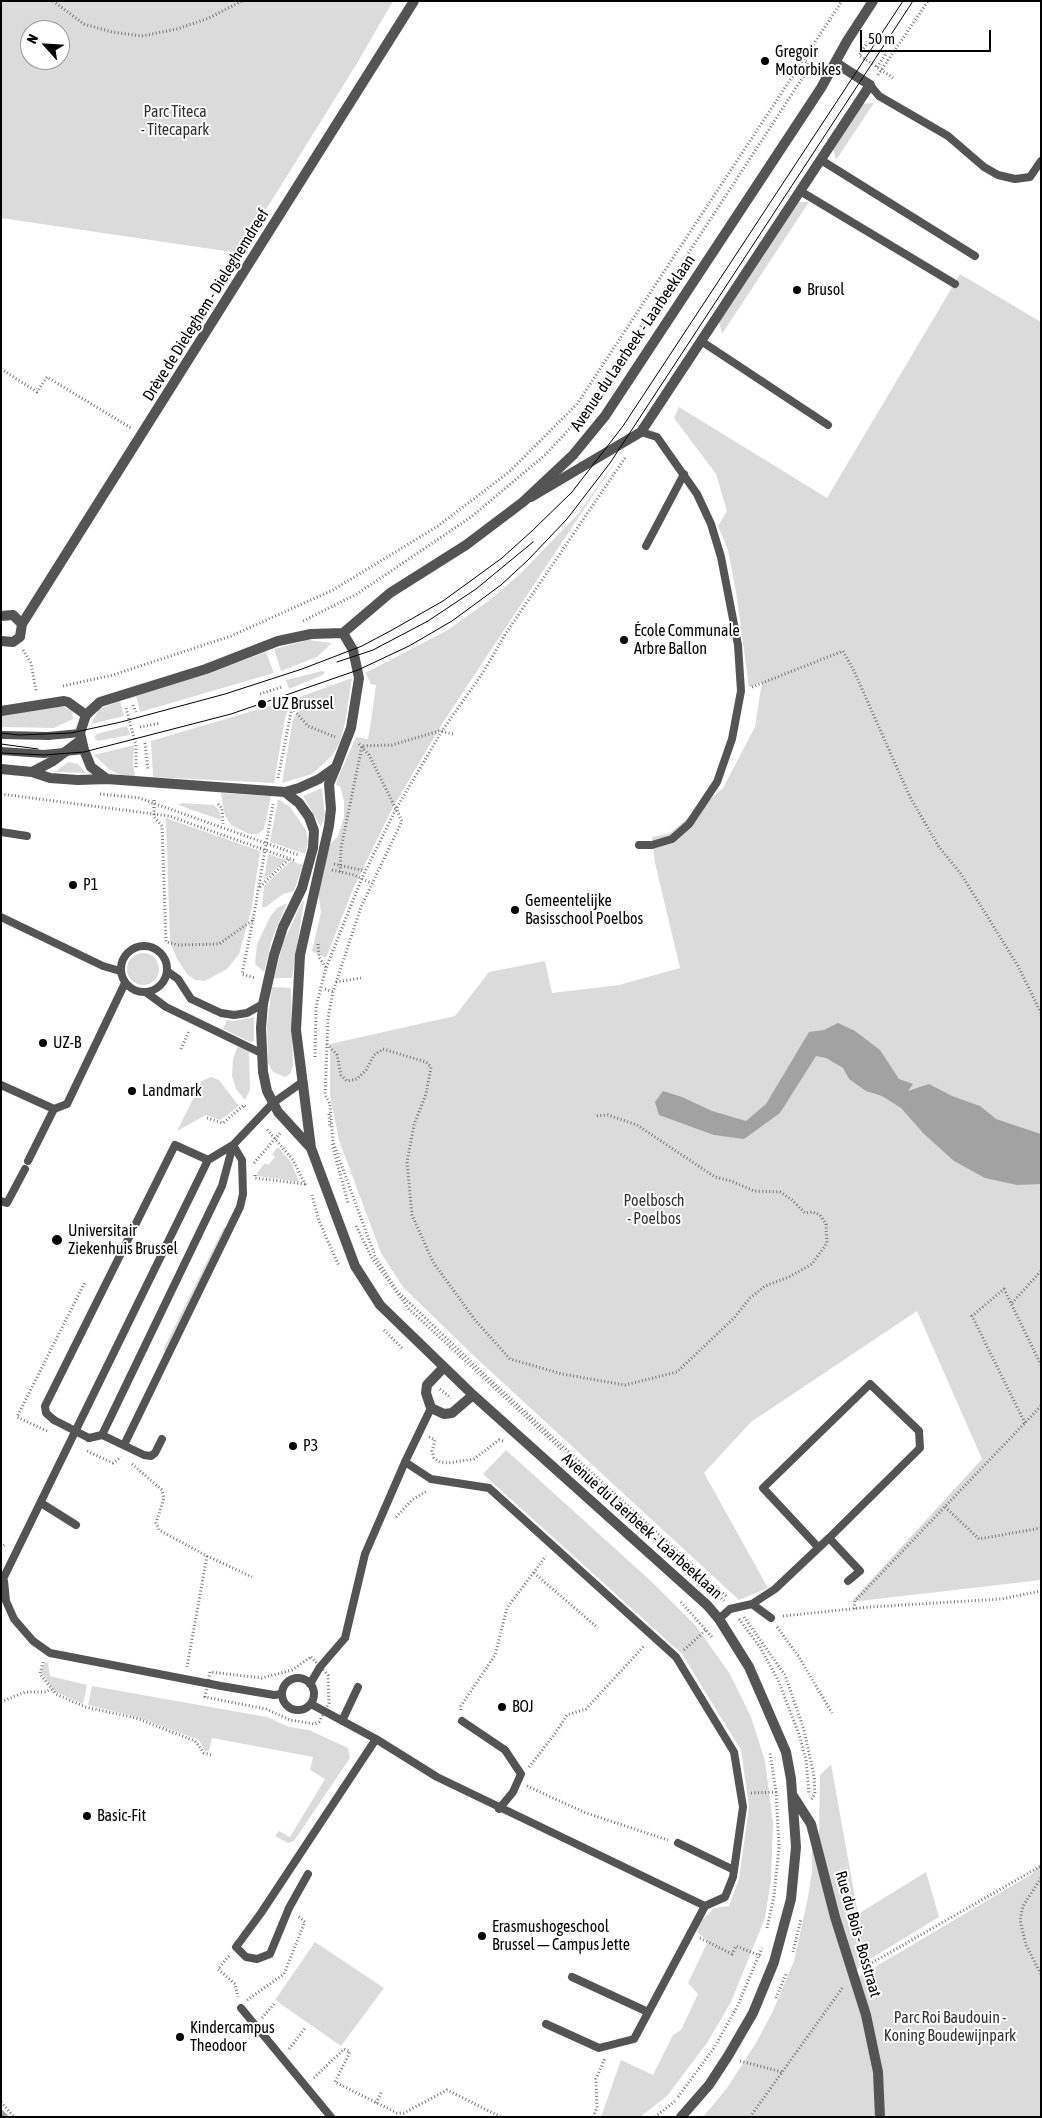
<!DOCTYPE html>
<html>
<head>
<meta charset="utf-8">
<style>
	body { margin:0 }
	#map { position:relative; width:1042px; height:2118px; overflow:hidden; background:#fff; font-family:"Asap Condensed",sans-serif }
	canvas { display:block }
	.frame { position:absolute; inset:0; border:2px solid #000; pointer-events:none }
	.north { position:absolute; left:20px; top:20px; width:50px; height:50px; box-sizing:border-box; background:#fff; border:1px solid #999; border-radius:50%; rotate:296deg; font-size:14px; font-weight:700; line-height:20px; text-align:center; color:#000 }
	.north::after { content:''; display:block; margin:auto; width:18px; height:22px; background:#000; clip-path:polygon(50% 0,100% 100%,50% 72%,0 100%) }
	.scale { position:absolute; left:860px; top:30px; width:131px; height:22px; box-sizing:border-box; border:2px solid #000; border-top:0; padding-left:6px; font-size:15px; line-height:18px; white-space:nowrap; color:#000; -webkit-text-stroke:4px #fff; paint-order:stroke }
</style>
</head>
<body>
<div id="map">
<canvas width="1042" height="2118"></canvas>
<div class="frame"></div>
<div class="north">N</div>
<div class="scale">50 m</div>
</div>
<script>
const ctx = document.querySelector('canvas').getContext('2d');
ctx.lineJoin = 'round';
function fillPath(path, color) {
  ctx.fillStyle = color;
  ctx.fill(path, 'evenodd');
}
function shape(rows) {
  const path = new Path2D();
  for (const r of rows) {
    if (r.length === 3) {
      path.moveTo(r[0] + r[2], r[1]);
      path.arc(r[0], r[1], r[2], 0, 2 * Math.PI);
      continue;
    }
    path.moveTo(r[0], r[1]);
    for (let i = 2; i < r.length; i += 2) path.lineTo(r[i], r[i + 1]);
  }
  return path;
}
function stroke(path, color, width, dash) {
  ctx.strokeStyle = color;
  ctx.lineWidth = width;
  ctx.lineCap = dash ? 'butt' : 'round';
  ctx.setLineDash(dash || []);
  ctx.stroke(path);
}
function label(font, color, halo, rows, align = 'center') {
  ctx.font = font + ' "Asap Condensed",sans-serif';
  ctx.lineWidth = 4;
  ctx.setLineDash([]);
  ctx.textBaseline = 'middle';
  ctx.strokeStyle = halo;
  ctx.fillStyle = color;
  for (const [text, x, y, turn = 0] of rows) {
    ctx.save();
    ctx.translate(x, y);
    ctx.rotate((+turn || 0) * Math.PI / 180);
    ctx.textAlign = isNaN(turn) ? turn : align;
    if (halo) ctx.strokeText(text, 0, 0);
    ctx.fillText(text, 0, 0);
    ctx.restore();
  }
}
fillPath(shape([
	[1,1,393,1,356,65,239,253,1,218],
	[30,30,60,30,60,60,30,60],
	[874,103,836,160,833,149,862,104],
	[798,202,809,202,722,334,719,322],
	[960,274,1041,322,1041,1580,851,1602,982,1459,917,1311,751,1422,704,1473,768,1588,739,1600,475,1357,403,1287,381,1253,339,1140,330,1096,330,1044,455,1016,489,972,545,961,552,993,619,985,680,968,655,863,652,837,670,833,723,788,755,727,762,682,749,687,736,592,728,550,718,526,727,511,716,474,674,418,679,407,827,498],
	[621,453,442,724,392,809,353,889,326,958,312,951,321,912,318,893,330,844,338,836,344,817,344,801,340,786,336,785,337,780,356,737,368,739,371,721,376,685,371,684,365,673,446,631,490,600,521,573,578,514],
	[308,640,332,643,317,657,281,671,274,649],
	[266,652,274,673,140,712,136,696,207,674],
	[322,671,325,672,323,675,289,689,286,680],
	[352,678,345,723,340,742,333,755,312,774,282,783,293,719,300,710,291,700],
	[120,701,124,716,91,724,99,709],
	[283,702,289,708,285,718,274,783,153,777,151,741],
	[62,706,72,711,73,719,54,728,1,727,1,715],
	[127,726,130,735,98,741,94,738,97,734],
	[134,745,133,764,135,776,121,775,110,770,94,755],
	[68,762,78,764,86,773,55,772],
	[322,788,325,816,321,827,303,796],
	[221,793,271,796,264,829,258,834,249,834,231,825,225,816],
	[278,799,290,807,306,830,308,842,305,854,270,842],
	[182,803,214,805,219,810,221,820,178,805],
	[166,818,260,851,252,907,239,954,227,969,205,981,195,980,187,974,177,959,170,942],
	[268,854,286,860,264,880],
	[291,861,303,865,294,891,283,894,266,907,262,907,264,886],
	[303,900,304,901,292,978,274,978,283,943],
	[287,903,272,939,264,972,255,964,257,944,270,917,277,908],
	[143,969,16],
	[272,987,291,988,293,1066,290,1074,285,1077,273,1072,268,1063,267,1025],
	[254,1017,254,1041,250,1042,223,1029,227,1020,234,1021],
	[238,1046,249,1052,250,1090,245,1100,236,1089,232,1076,233,1059],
	[211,1077,219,1080,239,1106,220,1120,206,1115,177,1131,202,1081],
	[278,1147,291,1162,299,1182,257,1176,257,1173,265,1163,268,1165,275,1157,272,1154],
	[224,1227,226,1228,166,1352,163,1350],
	[506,1450,652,1582,696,1626,730,1674,751,1717,765,1761,773,1823,771,1879,765,1918,731,2002,707,2043,667,2096,640,2117,601,2117,621,2060,653,2075,673,2035,681,2030,698,1994,688,1983,708,1941,697,1932,700,1922,714,1908,729,1906,739,1879,749,1807,741,1750,682,1654,483,1474],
	[45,1661,48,1663,50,1676,87,1685,83,1704,54,1691,41,1672],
	[92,1686,267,1717,289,1727,309,1730,348,1748,350,1758,294,1841,288,1843,275,1836,279,1831,290,1837,325,1779,310,1770,313,1757,212,1738,209,1751,205,1751,199,1740,137,1717,88,1705],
	[831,1764,858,1914,926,1872,939,1917,860,1965,856,1971,858,1977,1032,1874,1041,1863,1041,2117,703,2117,727,2088,756,2043,772,2013,794,1961,808,1897,812,1871,812,1837,819,1834,820,1775],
	[315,1942,384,1988,341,2046,275,2000]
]), '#dbdbdb');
fillPath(shape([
	[838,1023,855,1031,880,1050,899,1079,913,1084,908,1091,929,1084,952,1096,980,1106,996,1119,1041,1134,1041,1184,1017,1185,985,1178,954,1161,924,1134,901,1108,882,1096,866,1091,849,1079,843,1068,826,1058,816,1056,780,1113,744,1139,714,1135,659,1115,655,1102,663,1091,682,1097,712,1111,746,1121,766,1104,809,1032,824,1030]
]), '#a2a2a2');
stroke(shape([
	[1,2112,6,2117]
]), '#a2a2a2', 5);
stroke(shape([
	[53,1,84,24,112,32,142,36,177,29,209,18,242,1],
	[868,42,859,55,893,78],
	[877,67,886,54],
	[878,75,928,1],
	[1,369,37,392,47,377,131,428],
	[303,621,357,594,471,517,545,455,574,424,596,395,807,71,808,63,803,60],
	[23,650,31,663,36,691],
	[63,686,113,675,231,636,333,590,438,526,509,472,577,404,842,1],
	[752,687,843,651,854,671,910,797,939,847,961,874,1018,966,1041,1013],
	[260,694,282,687],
	[133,705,136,712],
	[126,708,136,745,136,768],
	[292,708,308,726,335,737],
	[140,727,160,723],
	[145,743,148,770],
	[359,744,369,755,402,821,361,907,333,992,328,1018,325,1095,330,1104,333,1142,375,1256,397,1291,487,1377,727,1597],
	[278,778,292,707],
	[1,794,169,816,296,861],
	[100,794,139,798,299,855],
	[154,800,154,817,162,826,166,942,178,945,219,944,253,920,273,804],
	[218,804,222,808,223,824],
	[334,864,365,871],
	[332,870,354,875,371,883],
	[340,872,341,848,362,746,392,745,439,731,453,734],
	[260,887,290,858],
	[253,920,242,974,255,978],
	[318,944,319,957,326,968],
	[336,982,361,978],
	[325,989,333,992],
	[327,1044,337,1055,341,1075,347,1081,357,1079,366,1070,374,1055,383,1049,426,1062,431,1067,426,1094,414,1125,407,1162,412,1215,433,1262,475,1320,510,1359,562,1374,625,1385,677,1372,734,1318,750,1298,765,1286,789,1277,812,1264,827,1243,826,1224,820,1215,813,1212,805,1213,792,1200,780,1192,754,1191,731,1181,715,1177,637,1125,608,1115,595,1116],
	[181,1049,189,1031],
	[315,1057,316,1007,326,968,362,878,396,809,442,731,484,671,506,633,625,458],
	[329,1114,330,1128],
	[207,1118,223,1123,244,1105,246,1108],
	[332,1144,348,1203],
	[254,1163,281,1132],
	[255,1175,255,1178,305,1184,293,1160,266,1128],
	[312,1195,319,1221,339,1266],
	[356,1226,372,1258,409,1309,563,1451],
	[1012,1303,1041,1271],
	[384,1330,403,1349],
	[440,1389,451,1398],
	[1025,1423,972,1316,1004,1289,1041,1365],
	[47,1431,17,1417,85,1282],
	[429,1437,435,1440,432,1451,434,1458,440,1462,448,1463,474,1459,499,1440,503,1441],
	[87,1451,113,1463,121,1457],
	[132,1464,162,1490,164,1498,156,1523,159,1530,207,1556,187,1667],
	[945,1507,979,1539,1041,1528],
	[396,1517,412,1500,427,1491],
	[1,1548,6,1543],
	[207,1556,252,1577],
	[679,1556,724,1601],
	[534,1573,598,1628],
	[681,1602,712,1637],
	[854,1609,855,1601,1041,1406],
	[783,1616,870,1607,1001,1599,1041,1591],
	[744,1617,785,1675,804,1730,814,1776,815,1794,811,1800],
	[739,1619,760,1647,778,1680,799,1734,806,1760,809,1794],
	[777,1627,799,1657,832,1713],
	[684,1650,707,1629],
	[311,1657,328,1675,329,1703,319,1722,314,1724,290,1720,266,1709,205,1697,210,1672,262,1678,292,1670,311,1657],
	[43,1662,40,1674,56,1694,85,1707,136,1718,195,1741,204,1753,211,1755],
	[1,1702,25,1692,46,1692,51,1689],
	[461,1710,461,1706,495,1655,507,1608,546,1556],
	[529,1767,554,1735,567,1715,586,1709,645,1645],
	[527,1786,586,1813,668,1840],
	[751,1793,777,1792],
	[1041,1878,1023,1906,1020,1920,1026,1945,1041,1974],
	[767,1928,774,1896,779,1847,776,1792,770,1753],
	[700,1938,732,1954,736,1946,761,1956],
	[793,1952,801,1919],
	[229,1956,218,1969,235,1984,238,1997],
	[863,1968,1041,1866],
	[776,1998,786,1974],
	[247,2000,284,1974,305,1922,297,1915],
	[262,2018,274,2004],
	[289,2049,306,2027],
	[740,2061,782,2072],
	[314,2078,344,2049,350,2052,335,2082,397,2113,404,2113,447,2090,501,2117],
	[678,2097,714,2048,738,2005,762,1948],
	[1,2102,14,2117],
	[376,2103,382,2091],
	[593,2117,597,2108,596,2079,605,2058],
	[655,2117,675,2101],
	[750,2117,843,1987]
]), '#767676', 3, [1, 2.5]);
stroke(shape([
	[870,85,879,96,948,136,984,167,998,175,1015,179,1030,177,1041,161],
	[821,160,975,256],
	[800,191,955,284],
	[701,341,828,425],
	[646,546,684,474],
	[1,735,48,736,80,733],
	[1,751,44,754,84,750],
	[1,832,27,836],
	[639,845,652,845,672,839,689,824,717,782,732,739,741,691,738,645,721,557,711,524,697,494,657,437,641,432],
	[1,917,103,966,120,971],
	[144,969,23],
	[167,971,178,979,191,999,221,1013,234,1015,247,1013,263,1004],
	[147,993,166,1007,261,1053],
	[1,1085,54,1109,67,1104,125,983],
	[28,1161,54,1109],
	[1,1201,7,1203,25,1169],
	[54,1420,46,1413,45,1406,175,1145,208,1160],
	[102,1435,144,1455,151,1456,155,1453,162,1439],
	[89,1438,102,1435,222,1186,233,1145],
	[124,1445,240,1207,243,1194,242,1160,233,1145],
	[405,1462,431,1479,489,1488,676,1657,734,1752,743,1807,733,1877,725,1897,705,1906],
	[41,1503,76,1525],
	[829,1538,860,1571,848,1581],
	[4,1581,6,1601,14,1619,33,1641,50,1653,221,1686,274,1695,282,1694],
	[1,1583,208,1160,233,1145,273,1103,301,1083],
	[752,1604,775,1589,829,1538,920,1448,919,1431,870,1384,763,1488,818,1547],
	[719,1619,730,1609,752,1604,771,1618],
	[298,1694,16],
	[310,1684,320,1667,345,1638,365,1554,405,1462,431,1408],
	[342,1721,358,1687],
	[462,1721,505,1750,521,1774,513,1792,499,1809],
	[376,1739,437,1777,705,1906,634,2039,599,2048,546,2024],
	[678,1843,734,1870],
	[308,1874,289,1908,270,1954,257,1959,246,1957,236,1947,261,1913,376,1739,311,1704],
	[572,1977,648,2012],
	[241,2008,331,2117]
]), '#545454', 8);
stroke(shape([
	[531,497,641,432,870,85,836,63],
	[1,616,13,615,22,624],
	[1,641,13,642,20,637,22,624,414,1],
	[1,711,64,701,68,702,86,715],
	[336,767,329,784,331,809,329,826,300,955,296,1030,311,1148,355,1266,380,1305,473,1395,707,1605,719,1619,749,1667,786,1752,791,1779,796,1847,791,1899,774,1962,753,2013,728,2056,709,2085,681,2117],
	[285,792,299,803,309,817,314,831,313,848,302,888,283,927,274,955,263,1004,261,1028,263,1072,267,1091,278,1112,311,1148],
	[444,1367,427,1385,426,1393,431,1408,444,1414,452,1413,473,1395],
	[793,1796,811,1824,835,1917,866,2015,878,2072,880,2117]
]), '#545454', 10);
stroke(shape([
	[1,769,32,772,50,778,78,780,107,779,285,792,299,788,319,779,336,767,351,728,359,678,353,650,343,633],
	[32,772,53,761,81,740],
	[107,779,91,767,84,750,80,733,86,715,100,702,206,669,278,641,311,634,343,633,390,593,466,545,523,502,573,455,605,416,821,88,847,41,873,1]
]), '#545454', 10);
stroke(shape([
	[337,662,373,650,428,621,476,589,533,542],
	[1,733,19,735,71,733,121,722,225,694,302,669,362,646,392,630,443,601,502,558,533,530,572,492,623,426,903,1],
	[1,744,38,749],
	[1,753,44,755,84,752,231,714,286,695,358,670,409,646,452,621,501,585,528,560,567,519,610,463,913,1]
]), '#000', 1);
stroke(shape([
	[54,1420,89,1438]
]), '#545454', 8);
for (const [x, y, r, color] of [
	[765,61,5,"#000"],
	[797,290,5,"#000"],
	[624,640,5,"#000"],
	[262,704,5,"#000"],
	[73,885,5,"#000"],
	[515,910,5,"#000"],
	[43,1043,5,"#000"],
	[132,1091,5,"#000"],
	[57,1240,6,"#000"],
	[293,1446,5,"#000"],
	[502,1707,5,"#000"],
	[87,1816,5,"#000"],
	[482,1936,5,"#000"],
	[180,2037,5,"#000"]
]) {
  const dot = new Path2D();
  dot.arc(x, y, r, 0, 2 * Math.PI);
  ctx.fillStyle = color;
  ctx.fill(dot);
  stroke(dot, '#fff', 2);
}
label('16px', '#000', '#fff', [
	["Gregoir",775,52],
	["Motorbikes",775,70],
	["Brusol",807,290],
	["École Communale",634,631],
	["Arbre Ballon",634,649],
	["UZ Brussel",272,704],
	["P1",83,885],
	["Gemeentelijke",525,901],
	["Basisschool Poelbos",525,919],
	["UZ-B",53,1043],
	["Landmark",142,1091],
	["Universitair",68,1231],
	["Ziekenhuis Brussel",68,1249],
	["P3",303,1446],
	["BOJ",512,1707],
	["Basic-Fit",97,1816],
	["Erasmushogeschool",492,1927],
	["Brussel — Campus Jette",492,1945],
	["Kindercampus",190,2028],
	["Theodoor",190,2046]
], 'left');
label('16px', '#323232', '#fff', [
	["Parc Titeca",175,112],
	["- Titecapark",175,130],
	["Poelbosch",654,1201],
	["- Poelbos",654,1219],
	["Parc Roi Baudouin -",950,2018],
	["Koning Boudewijnpark",950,2036]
]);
label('16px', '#000', '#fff', [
	["Drève de Dieleghem - Dieleghemdreef",206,305,-58],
	["Avenue du Laerbeek - Laarbeeklaan",633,343,-56],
	["Avenue du Laerbeek - Laarbeeklaan",642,1526,42],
	["Rue du Bois - Bosstraat",858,1934,74]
]);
</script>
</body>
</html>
